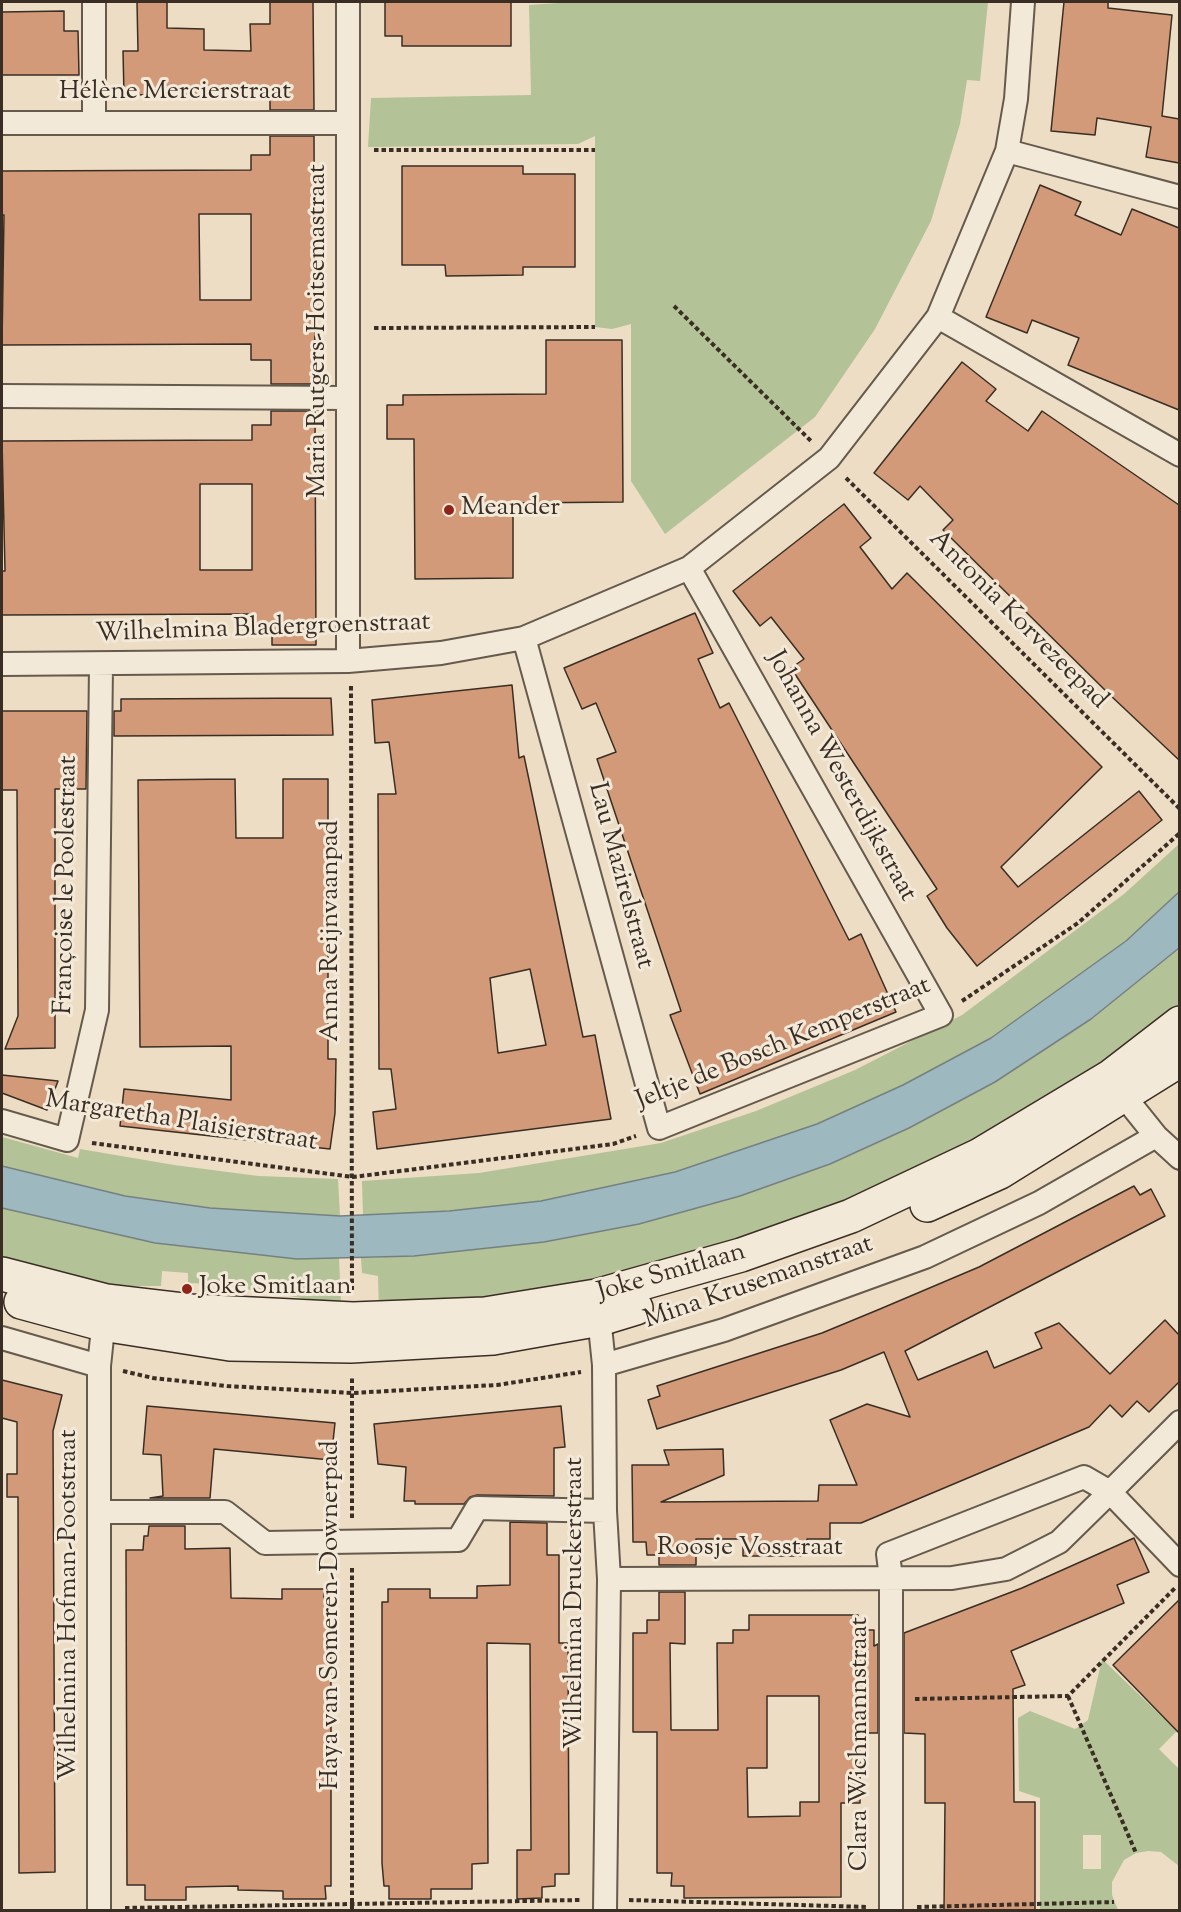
<!DOCTYPE html>
<html>
<head>
<meta charset="utf-8">
<style>
	body { margin:0 }
	#map { position:relative; width:1181px; height:1912px; overflow:hidden; background:#ecddc4; font-family:"Sorts Mill Goudy",serif }
	canvas { display:block }
	.frame { position:absolute; inset:0; border:3px solid #3a2e24; pointer-events:none }
</style>
</head>
<body>
<div id="map">
<canvas width="1181" height="1912"></canvas>
<div class="frame"></div>
</div>
<script>
const ctx = document.querySelector('canvas').getContext('2d');
ctx.lineJoin = 'round';
function fillPath(path, color) {
  ctx.fillStyle = color;
  ctx.fill(path, 'evenodd');
}
function shape(rows) {
  const path = new Path2D();
  for (const r of rows) {
    path.moveTo(r[0], r[1]);
    for (let i = 2; i < r.length; i += 2) path.lineTo(r[i], r[i + 1]);
  }
  return path;
}
function stroke(path, color, width, dash) {
  ctx.strokeStyle = color;
  ctx.lineWidth = width;
  ctx.lineCap = dash ? 'butt' : 'round';
  ctx.setLineDash(dash || []);
  ctx.stroke(path);
}
function label(font, color, halo, rows, align = 'center') {
  ctx.font = font + ' "Sorts Mill Goudy",serif';
  ctx.lineWidth = 6;
  ctx.setLineDash([]);
  ctx.textBaseline = 'middle';
  ctx.strokeStyle = halo;
  ctx.fillStyle = color;
  for (const [text, x, y, turn = 0] of rows) {
    ctx.save();
    ctx.translate(x, y);
    ctx.rotate((+turn || 0) * Math.PI / 180);
    ctx.textAlign = isNaN(turn) ? turn : align;
    if (halo) ctx.strokeText(text, 0, 0);
    ctx.fillText(text, 0, 0);
    ctx.restore();
  }
}
fillPath(shape([
	[574,2,988,2,980,81,967,80,960,124,931,221,875,329,815,417,665,534,631,481,631,324,612,329,595,327,595,136,578,144,368,147,371,98,531,95,529,5],
	[1179,844,1179,892,1126,941,991,1038,903,1085,817,1124,675,1172,541,1201,449,1211,363,1216,362,1181,479,1173,661,1143,756,1111,855,1070,962,1015,1124,894],
	[1179,948,1179,1018,918,1183,625,1283,379,1312,378,1276,362,1273,361,1258,414,1256,544,1242,638,1224,740,1196,830,1164,909,1128,995,1082,1091,1019],
	[2,1137,78,1158,80,1149,174,1165,258,1176,338,1179,340,1216,210,1208,125,1196,2,1166],
	[2,1208,155,1243,297,1259,339,1257,341,1304,212,1284,188,1283,188,1273,162,1271,161,1286,87,1286,2,1266],
	[1102,1659,1177,1731,1159,1749,1179,1769,1179,1866,1161,1852,1148,1851,1136,1853,1124,1860,1112,1882,1112,1895,1118,1910,1040,1910,1040,1798,1019,1791,1018,1718,1030,1711,1075,1729,1088,1720],
	[1083,1835,1101,1835,1101,1869,1083,1869]
]), '#b3c297');
const water = shape([
	[1179,892,1179,948,1091,1019,995,1082,909,1128,830,1164,740,1196,639,1224,544,1242,414,1256,297,1259,155,1243,2,1208,2,1166,125,1196,210,1208,340,1216,449,1211,541,1201,675,1172,817,1124,903,1085,991,1038,1126,941,1179,892]
]);
fillPath(water, '#9db9bf');
stroke(water, '#758181', 1.5);
const building = shape([
	[137,2,167,2,167,28,204,29,204,50,251,51,250,24,270,24,270,2,313,2,314,110,270,110,270,90,219,90,219,94,124,95,123,51,138,51,137,2],
	[385,2,511,2,511,46,402,46,402,36,385,36,385,2],
	[1064,2,1108,2,1108,8,1172,15,1162,116,1179,119,1179,163,1146,157,1151,127,1097,118,1095,135,1051,131,1064,2],
	[64,11,64,31,78,31,79,75,2,75,2,12,64,11],
	[270,136,314,136,315,384,271,384,271,360,251,360,251,344,2,345,4,215,2,215,2,171,251,170,251,155,270,155,270,136],
	[199,214,251,214,251,300,200,300,199,214],
	[402,166,523,166,523,174,575,174,575,267,523,267,523,275,446,276,445,265,402,265,402,166],
	[1040,185,1081,202,1075,215,1121,235,1132,209,1179,228,1179,410,1068,365,1079,338,1032,320,1027,333,986,317,1040,185],
	[546,340,622,340,623,502,513,503,513,578,415,579,414,439,387,439,387,405,403,405,403,395,546,394,546,340],
	[962,362,996,389,986,401,1028,431,1042,411,1179,505,1179,760,1110,695,943,530,953,520,920,486,908,500,874,473,962,362],
	[271,411,315,411,316,645,272,645,272,630,252,630,253,614,2,615,2,571,5,571,2,441,252,440,252,425,271,425,271,411],
	[200,484,252,484,252,570,200,570,200,484],
	[844,504,871,538,860,547,892,589,907,573,1102,767,1001,867,1018,887,1139,791,1162,820,977,966,947,928,927,896,937,889,791,668,804,659,771,617,760,626,733,591,844,504],
	[695,613,713,653,698,659,720,708,729,703,849,940,861,934,896,1012,700,1094,670,1015,681,1011,597,759,616,752,596,703,582,709,564,668,695,613],
	[512,685,519,758,524,756,583,1037,595,1035,611,1119,377,1149,373,1112,396,1109,391,1069,379,1069,378,794,396,794,389,742,375,743,372,700,512,685],
	[530,969,546,1045,498,1053,490,978,530,969],
	[331,698,333,735,114,736,114,711,121,711,121,699,331,698],
	[2,711,87,711,86,789,55,789,55,1048,5,1049,18,1016,17,790,2,790,2,711],
	[235,779,236,838,283,838,283,779,328,779,328,1059,336,1059,335,1113,330,1149,120,1126,124,1089,231,1100,231,1046,140,1047,138,780,235,779],
	[2,1075,58,1081,47,1110,2,1093,2,1075],
	[1134,1186,1140,1195,1151,1189,1165,1216,905,1351,918,1380,987,1351,994,1368,1042,1348,1035,1333,1059,1323,1110,1374,1165,1320,1179,1335,1179,1382,1149,1412,1137,1401,1122,1417,1110,1405,1089,1427,861,1523,830,1523,830,1539,807,1539,807,1556,743,1556,743,1539,696,1539,696,1565,659,1565,659,1555,647,1555,646,1542,633,1542,632,1465,669,1465,664,1450,723,1449,724,1475,661,1502,818,1501,819,1485,857,1485,830,1420,867,1404,910,1417,884,1352,841,1370,657,1429,648,1400,660,1396,657,1386,822,1333,880,1309,979,1267,1134,1186],
	[2,1380,62,1395,53,1431,55,1872,19,1873,18,1497,7,1497,7,1474,17,1474,17,1422,2,1418,2,1380],
	[147,1406,335,1423,331,1460,214,1449,210,1498,150,1498,163,1496,161,1455,143,1454,147,1406],
	[561,1406,565,1447,554,1448,554,1496,477,1495,470,1497,464,1504,415,1504,415,1501,404,1501,406,1467,378,1464,374,1424,561,1406],
	[510,1522,547,1523,547,1555,559,1555,559,1643,568,1643,569,1874,555,1874,555,1886,542,1887,542,1898,517,1899,517,1850,531,1850,530,1644,487,1643,488,1863,472,1864,472,1889,431,1889,431,1899,389,1899,389,1886,384,1886,382,1863,382,1602,388,1602,388,1589,430,1589,430,1598,477,1598,477,1586,510,1585,510,1522],
	[149,1526,185,1526,185,1549,230,1548,231,1598,282,1599,282,1589,324,1589,324,1602,330,1602,331,1690,331,1886,325,1886,326,1899,283,1899,283,1891,238,1890,238,1886,186,1887,186,1900,145,1900,145,1885,127,1885,126,1550,143,1550,144,1536,148,1536,149,1526],
	[1134,1538,1149,1572,1117,1585,1124,1603,1011,1651,1025,1685,1013,1689,1014,1802,1035,1802,1035,1911,944,1911,945,1803,925,1803,925,1734,904,1733,904,1633,1022,1588,1134,1538],
	[659,1592,685,1592,685,1644,670,1643,671,1730,718,1730,717,1643,733,1643,733,1630,749,1630,749,1615,858,1615,858,1630,874,1630,874,1646,878,1644,878,1733,860,1733,860,1803,841,1803,841,1897,684,1898,684,1886,671,1886,672,1873,657,1873,657,1732,633,1732,633,1633,647,1633,647,1620,659,1620,659,1592],
	[767,1696,819,1696,819,1802,800,1802,800,1816,748,1817,747,1768,767,1768,767,1696],
	[1179,1600,1179,1733,1113,1665,1179,1600]
]);
fillPath(building, '#d29a78');
stroke(building, '#3a2e24', 1.5);
const street = shape([
	[94,122,94,2],
	[2,123,348,123],
	[1007,151,1180,197],
	[938,317,1180,455],
	[2,396,348,398],
	[524,638,659,1128,941,1015,689,568],
	[348,661,348,2],
	[2,664,348,661,441,653,524,638,689,568,829,458,938,317,1007,151,1016,99,1023,2],
	[1115,1085,1156,1136,1180,1158],
	[2,1121,67,1140,97,1010,101,665],
	[598,1307,604,1365,605,1511,609,1579,605,1910],
	[2,1338,99,1366],
	[604,1365,724,1330,925,1257,1039,1203,1156,1136],
	[100,1512,225,1512,265,1543,458,1540,477,1508,605,1511],
	[609,1579,952,1578,1006,1569,1059,1542,1110,1492,1180,1565],
	[99,1910,99,1366,105,1309],
	[891,1910,891,1578,888,1554,1084,1477,1110,1492,1180,1422]
]);
const secondary = shape([
	[927,1205,1000,1172,1180,1060],
	[2,1274,106,1301,191,1311,353,1319,485,1314,596,1296,741,1255,851,1216,980,1155,1110,1077,1180,1023],
	[21,1302,102,1324,230,1344,351,1346,493,1338,600,1319,636,1308]
]);
stroke(street, '#665a4c', 26);
stroke(secondary, '#3a2e24', 36);
stroke(shape([
	[374,150,595,150],
	[674,306,812,442],
	[374,328,595,327],
	[846,478,1180,809],
	[351,686,352,1290],
	[962,1001,1078,923,1180,833],
	[92,1143,353,1177,613,1144,636,1136],
	[123,1371,153,1378,227,1386,352,1393,497,1385,581,1372],
	[352,1518,352,1376],
	[352,1568,352,1910],
	[1068,1696,1136,1853],
	[915,1699,1068,1696,1175,1588],
	[629,1900,867,1907],
	[917,1907,1114,1902],
	[125,1908,580,1900]
]), '#3a2e24', 4, [4.5, 3]);
stroke(street, '#f3e9d9', 22);
stroke(secondary, '#f3e9d9', 33);
for (const [x, y, r, color] of [
	[449,510,6,"#8f2418"],
	[187,1289,6,"#8f2418"]
]) {
  const dot = new Path2D();
  dot.arc(x, y, r, 0, 2 * Math.PI);
  ctx.fillStyle = color;
  ctx.fill(dot);
  stroke(dot, '#f3e9d9', 2);
}
label('26px', '#3a2e24', '#f3e9d9', [
	["Hélène Mercierstraat",175,94],
	["Maria Rutgers-Hoitsemastraat",320,331,-90],
	["Antonia Korvezeepad",1017,621,45],
	["Wilhelmina Bladergroenstraat",263,630,-2],
	["Johanna Westerdijkstraat",840,777,61],
	["Lau Mazirelstraat",619,876,75],
	["Françoise le Poolestraat",68,885,-89],
	["Anna Reijnvaanpad",333,931,-90],
	["Jeltje de Bosch Kemperstraat",784,1045,-22],
	["Margaretha Plaisierstraat",181,1123,9],
	["Joke Smitlaan",672,1274,-16],
	["Mina Krusemanstraat",759,1284,-19],
	["Roosje Vosstraat",750,1550],
	["Wilhelmina Druckerstraat",577,1603,-90],
	["Wilhelmina Hofman-Pootstraat",71,1605,-90],
	["Haya van Someren-Downerpad",333,1615,-90],
	["Clara Wichmannstraat",862,1744,-90]
]);
label('26px', '#3a2e24', '#f3e9d9', [
	["Meander",461,510],
	["Joke Smitlaan",199,1289]
], 'left');
</script>
</body>
</html>
